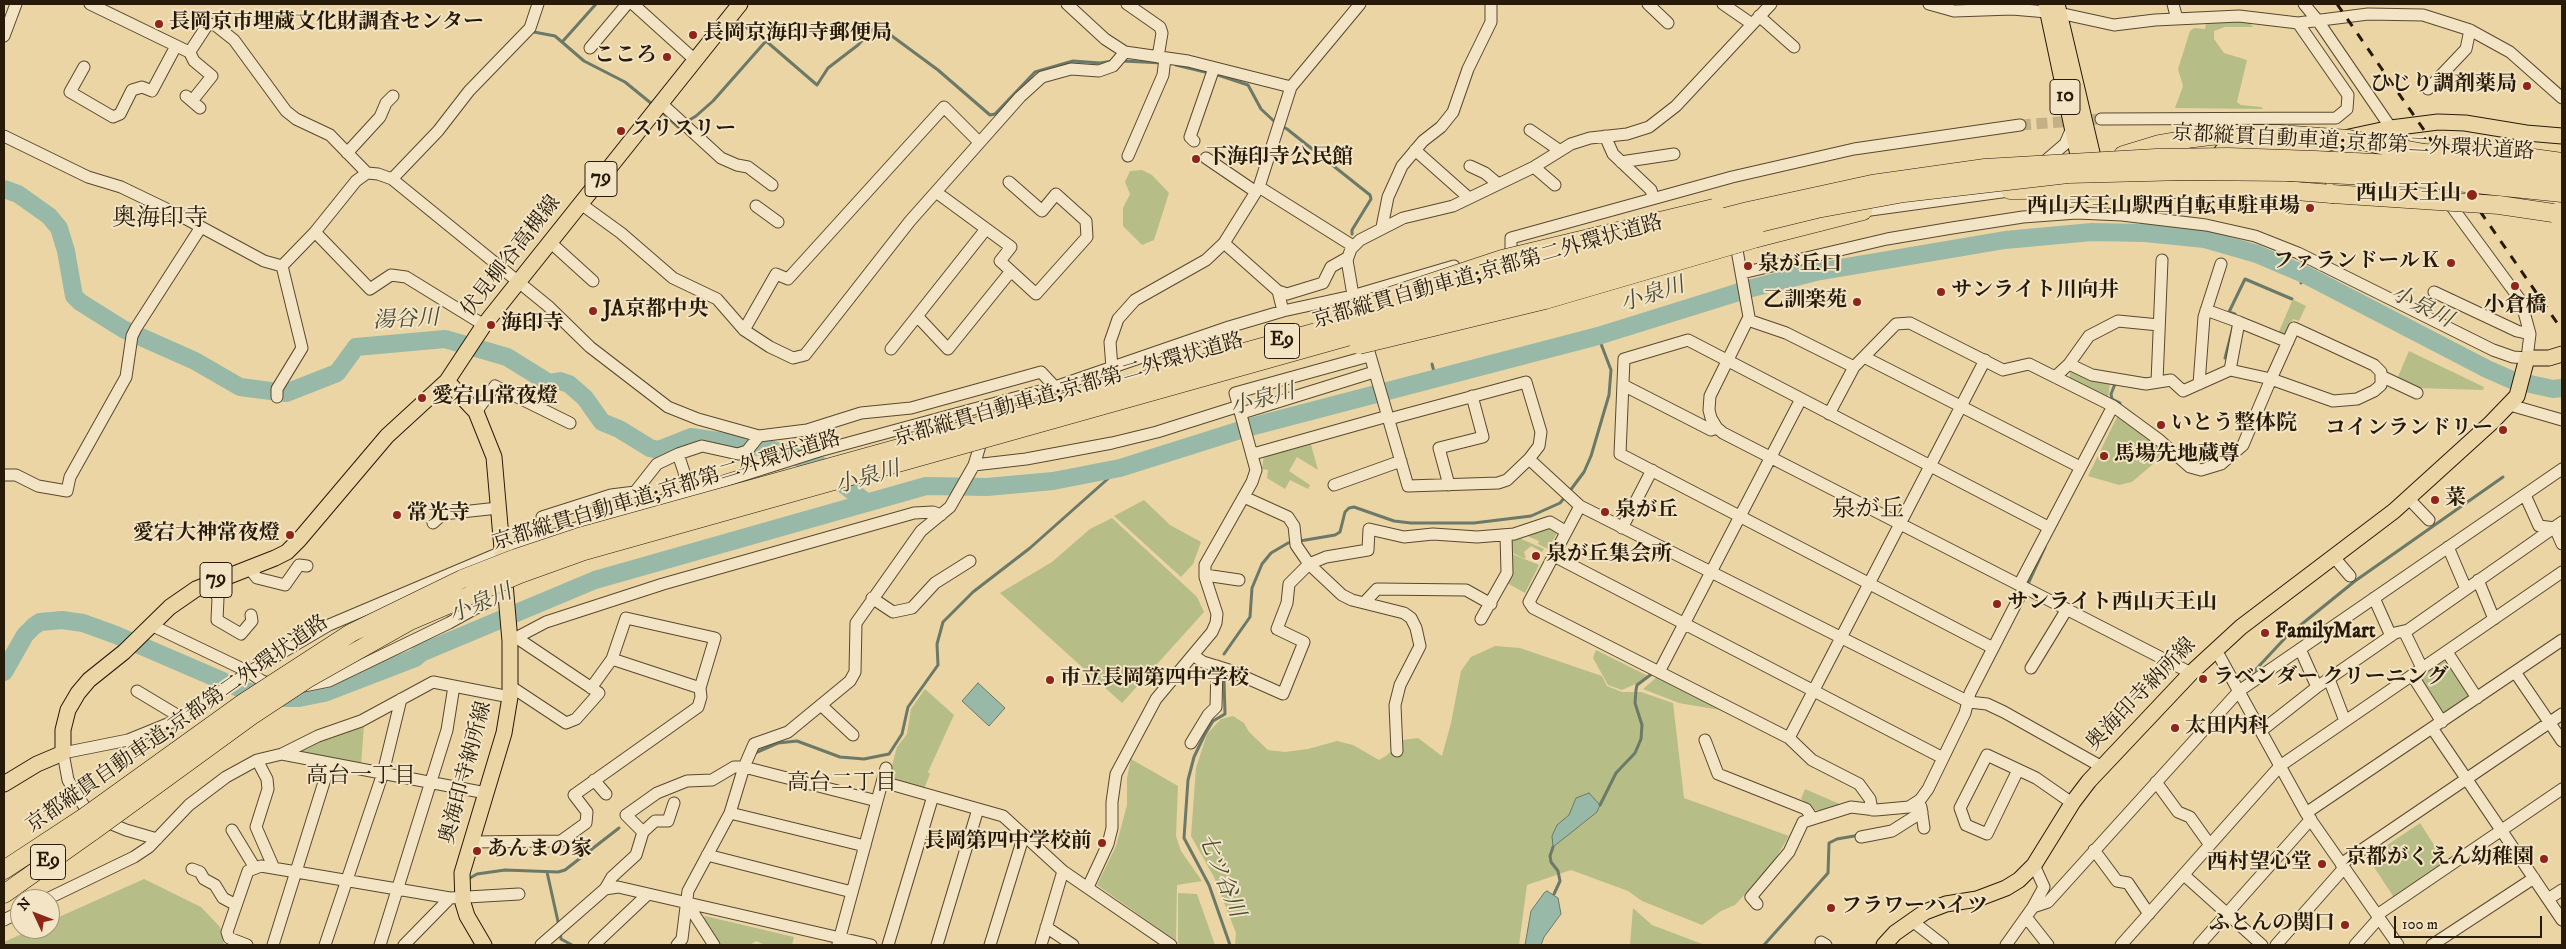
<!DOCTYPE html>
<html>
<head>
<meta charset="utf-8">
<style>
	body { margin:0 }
	#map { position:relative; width:2566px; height:949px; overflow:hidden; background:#ebd5a5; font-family:"IM FELL DW Pica",serif }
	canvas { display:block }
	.frame { position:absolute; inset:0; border:5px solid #271a09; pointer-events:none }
	.north { position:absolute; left:10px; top:889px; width:50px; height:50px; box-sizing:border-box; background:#f2e4c4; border:1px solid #a19379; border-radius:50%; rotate:313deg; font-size:14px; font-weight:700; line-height:20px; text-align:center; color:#271a09 }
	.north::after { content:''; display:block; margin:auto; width:18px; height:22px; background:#8f2418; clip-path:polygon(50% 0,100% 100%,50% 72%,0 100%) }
	.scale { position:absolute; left:2394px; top:916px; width:148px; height:22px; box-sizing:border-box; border:2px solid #271a09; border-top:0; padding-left:6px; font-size:15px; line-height:18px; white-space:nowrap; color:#271a09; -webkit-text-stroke:4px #f2e4c4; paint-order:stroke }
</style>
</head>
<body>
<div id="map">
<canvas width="2566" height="949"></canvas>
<div class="frame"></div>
<div class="north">N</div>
<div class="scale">100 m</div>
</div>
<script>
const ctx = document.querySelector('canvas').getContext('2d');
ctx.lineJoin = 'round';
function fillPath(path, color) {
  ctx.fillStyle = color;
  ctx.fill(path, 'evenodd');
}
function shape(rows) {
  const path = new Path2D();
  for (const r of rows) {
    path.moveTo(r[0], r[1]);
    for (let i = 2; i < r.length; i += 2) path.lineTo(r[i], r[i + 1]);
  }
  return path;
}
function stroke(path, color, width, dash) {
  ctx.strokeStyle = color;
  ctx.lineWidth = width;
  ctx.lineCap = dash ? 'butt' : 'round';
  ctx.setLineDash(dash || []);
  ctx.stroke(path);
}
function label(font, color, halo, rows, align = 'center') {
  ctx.font = font + ' "IM FELL DW Pica","Noto Serif JP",serif';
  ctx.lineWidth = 4;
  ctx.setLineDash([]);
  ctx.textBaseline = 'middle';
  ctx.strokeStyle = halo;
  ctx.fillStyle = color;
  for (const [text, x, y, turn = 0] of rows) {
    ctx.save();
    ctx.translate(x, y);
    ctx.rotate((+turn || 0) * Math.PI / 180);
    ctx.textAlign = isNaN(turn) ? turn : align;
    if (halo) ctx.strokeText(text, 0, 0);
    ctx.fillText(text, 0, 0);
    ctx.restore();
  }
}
fillPath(shape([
	[2248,20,2253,27,2225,27,2214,31,2214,39,2224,53,2247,60,2237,102,2241,105,2261,107,2263,109,2175,108,2183,86,2178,69,2190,31,2194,28,2205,29,2206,24],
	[1142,170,1152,175,1169,193,1154,240,1142,245,1123,226,1123,208,1130,194,1125,182,1130,171],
	[2294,300,2306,306,2299,321,2293,319,2287,336,2278,334,2292,301],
	[2409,351,2484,387,2483,390,2415,388,2397,379],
	[2070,371,2110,382,2108,399,2070,380],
	[2117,417,2162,449,2160,458,2132,482,2119,485,2088,476],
	[1310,441,1318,470,1297,457,1289,471,1310,485,1308,489,1290,480,1285,489,1267,478,1268,470,1262,469,1264,454],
	[1144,500,1170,525,1201,542,1193,564,1181,577,1114,516],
	[1112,518,1197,597,1204,612,1122,703,1000,593,1052,562,1090,529],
	[1547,527,1558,531,1548,549,1538,544,1539,541,1525,535],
	[1517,537,1544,549,1542,552,1531,546,1524,552,1526,558,1523,558,1511,552,1511,542],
	[1510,553,1539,565,1525,593,1507,583],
	[1495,646,1520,648,1602,676,1607,686,1622,692,1641,692,1673,703,1684,798,1789,836,1772,864,1735,905,1721,911,1702,925,1642,901,1628,891,1571,870,1527,885,1519,945,1235,945,1236,933,1214,877,1191,836,1196,768,1207,734,1221,719,1233,716,1244,723,1249,732,1268,750,1285,752,1308,749,1337,741,1353,745,1379,760,1386,756,1403,740,1418,738,1442,756,1451,723,1461,671,1471,657],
	[1596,650,1648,676,1647,679,1622,690,1608,685,1593,658],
	[2444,659,2447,660,2472,696,2441,715,2419,676],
	[1658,676,1726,711,1679,703,1643,689],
	[925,689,954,715,928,772,930,774,924,789,889,777,897,747,907,734,911,709],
	[364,725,361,765,298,752,320,741],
	[1131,759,1178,786,1176,836,1181,851,1202,881,1177,885,1176,941,1097,885,1116,846,1127,805,1127,778],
	[1805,789,1842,805,1826,811,1815,810,1803,803,1804,801,1801,799],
	[2420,823,2447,865,2395,899,2368,858],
	[144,879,201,907,220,927,224,945,4,945,4,942,33,929,50,929,50,921],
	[1178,893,1197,894,1215,945,1182,945,1178,943],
	[1633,908,1652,925,1705,945,1630,945],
	[705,916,794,937,792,945,765,945,756,941,750,945,719,945,701,924]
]), '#b7bd87');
const water = shape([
	[978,683,1005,708,989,726,962,701,978,683],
	[1589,793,1600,805,1597,812,1553,847,1552,836,1557,825,1569,815,1576,798,1589,793],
	[1547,891,1558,898,1561,914,1544,937,1541,945,1525,945,1531,911,1544,893,1547,891]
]);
fillPath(water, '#98b9a7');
stroke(water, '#6b7968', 1);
stroke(shape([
	[737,17,737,21,766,41,817,85,828,68,858,45,877,25,938,70,990,115,995,114,1035,72,1073,61,1100,63,1113,61],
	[534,32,555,36,584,61,625,82,652,104],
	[563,41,596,4],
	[1122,61,1163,63],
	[1176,65,1209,73],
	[1215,74,1248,85,1261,109,1276,123,1287,129,1370,195,1371,199,1352,230,1352,234],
	[663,113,678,127,696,116,713,101,766,41],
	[2301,283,2306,275],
	[2235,314,2229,312,2245,279,2292,299],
	[2225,358,2233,327],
	[1432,364,1436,379],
	[2115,384,2111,394,2112,399,2120,403],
	[1569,492,1584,472,1591,456,1609,395,1611,370,1598,336],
	[2029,582,2045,547],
	[1224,654,1250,617,1252,588,1262,564,1271,553,1288,543,1335,535,1340,532,1345,512,1349,508,1354,507,1394,521,1411,523,1474,523,1531,516,1560,503,1565,497],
	[1224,680,1225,714,1213,721,1205,734,1194,757,1188,780,1184,838,1209,885,1230,945],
	[2246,680,2287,636,2355,581,2503,477],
	[755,753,778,743,797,741,840,757,864,759,889,754,902,734,908,707,938,665,937,644,943,622,973,592,1030,548,1120,468],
	[1600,805,1616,773,1635,753,1641,739,1642,725,1635,703,1636,690,1637,685,1653,673],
	[1553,847,1550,856,1551,862,1558,871,1560,881,1554,894],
	[547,872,559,926],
	[470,878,477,874,505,870,558,872,565,870,619,828],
	[560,932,561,939,572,945],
	[1764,945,1828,873,1829,843,1837,839,1860,835]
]), '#6b7968', 3);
stroke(shape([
	[4,189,18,194,49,216,59,228,66,251,74,296,80,302,123,329,195,361,240,387,286,393,337,373,356,347,445,339,507,357,549,383,560,381,569,384,585,398,602,422,619,429,650,448,658,450,691,437,766,448,817,463,867,503],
	[4,672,25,635,34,626,40,622,62,620,83,623,116,635,246,691,278,698,299,698,324,693,415,658,421,653,595,580,926,486,987,487,1053,481,1120,468,1250,427,1598,336,1752,288,1816,272,2005,240,2092,232,2145,233,2205,239,2257,254,2306,275,2487,369,2512,380,2553,389,2562,388]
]), '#98b9a7', 18);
stroke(shape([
	[2020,125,2101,119]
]), '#c4b086', 11, [11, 5.5]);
const minor = shape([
	[90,4,187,51,191,50,208,24,215,25,234,40,286,111,296,119,330,135,367,173],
	[633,4,695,60],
	[1067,4,1105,39,1125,52,1188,61,1291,87],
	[1127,4,1160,27,1162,33,1158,57],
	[1648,4,1668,23],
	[1723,4,1752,24],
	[1929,4,1954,11,2012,9,2059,13,2114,25,2155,20,2239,16,2298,23],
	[2173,4,2177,19],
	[2304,4,2318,21,2391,128,2409,151],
	[1759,16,1794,47],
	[4,36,16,4],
	[590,48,627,4],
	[189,51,194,61,212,76,192,101],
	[84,67,70,92,113,117,120,114,132,90,142,87,152,91,176,46],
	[2428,89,2466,49,2470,30],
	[186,96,200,108],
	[662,104,721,158,737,165,748,167,772,185],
	[2101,119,2336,118,2347,109,2348,95,2298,23,2368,14,2423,15,2470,30,2510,52,2562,98],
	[1530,130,1559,150],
	[4,136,88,177,121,187,177,214,264,261,282,266],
	[1605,136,1613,154,1651,190,1653,197],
	[1194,141,1190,137,1214,68],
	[1415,150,1469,198],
	[347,153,380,117,386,103,393,96],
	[1128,156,1163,75,1165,58],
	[1206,158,1256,192],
	[1621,162,1674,154],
	[2044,162,2065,144,2072,128],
	[1470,166,1485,173,1497,183],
	[1534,167,1555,185],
	[392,179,438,131,469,91,530,28,538,4],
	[1259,187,1353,246],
	[936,192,1011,247,1000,261,1036,294,1087,237,1086,221,1056,194,1042,211,1009,182],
	[581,204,621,233,673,278,717,299,744,330,770,347,793,358,805,355,910,221,1020,97,1042,77,1071,69,1099,71,1113,66,1125,52],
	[756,206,778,222],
	[1856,212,2016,190],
	[1382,227,1388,197,1402,166,1423,141,1441,127,1453,112,1468,69,1491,22,1491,4],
	[315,232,370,289,391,275,406,277,484,325],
	[1735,239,1749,317,1710,396,1709,410,1711,418,1717,428,1723,433,2191,673],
	[550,242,593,281],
	[1224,243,1278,291,1283,311],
	[1511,254,1511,238,1732,177,1854,149,2020,125],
	[282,266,315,232,356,181,367,173,378,174,392,179,548,306,590,347,668,407,698,419,759,436,807,430,861,413,911,408,1041,372,1055,387],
	[1742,273,1887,239,1952,228,2023,217,2077,213,2122,215,2206,225,2255,236,2298,253,2493,350,2513,357,2527,358,2530,334,2521,301,2430,177],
	[1278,291,1287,294,1323,283,1331,267,1347,258],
	[2434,292,2517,331,2530,334],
	[1354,301,1347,260,1351,249,1360,240,1403,218,1453,206,1534,167,1571,144,1590,138,1627,134,1649,127,1676,106,1771,4],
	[2206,310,2239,322],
	[917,316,948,349,1011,271],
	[1748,320,1786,333,1854,367],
	[2294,328,2374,365,2381,372,2381,385,2374,391,2357,399,2333,401,2271,379,2294,328],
	[744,330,776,274,788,279,944,107,979,142],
	[1365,338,1408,486,1498,483,1507,480,1529,459,1580,506,1969,702,1987,704,2004,712,2102,767],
	[891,349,986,229],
	[1864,357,2080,467],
	[1112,368,1110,342,1118,319,1135,300,1206,260,1224,243,1259,187,1291,87,1360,4],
	[2230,370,2239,322,2288,342],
	[2055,377,2069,364,2089,336,2118,321,2159,325],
	[2383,377,2417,393],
	[2157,382,2162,260],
	[2199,384,2204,317,2221,264],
	[1623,385,1711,430,1717,428],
	[277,397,277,389,302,348,282,266],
	[2510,405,2562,420],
	[476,412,495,386,570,423],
	[1242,413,1374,372],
	[1829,414,1854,367,1896,324,1910,323,2003,370,2029,364,2113,406,2158,439,2190,467,2201,470,2221,464,2243,445,2271,379,2230,370,2183,391,2171,380,2146,384,2092,375,2069,364],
	[1389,419,1526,382,1541,432,1539,446,1529,459],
	[1253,454,1388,416],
	[974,465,1026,459,1112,443,1157,432,1233,408],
	[4,475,16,475,38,486,67,491,70,477,126,377,132,336,136,328,201,227],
	[1334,485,1401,461],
	[1449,485,1439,448,1483,437,1472,396],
	[691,493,678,454,702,446,738,454,747,451,759,436],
	[2525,495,2539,526,2555,528,2562,544],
	[1244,497,1288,517,1294,526,1296,545,1309,564,1342,595,1352,600,1404,613,1411,618,1416,628,1420,646,1400,685,1395,705,1397,751],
	[2408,498,2429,520],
	[1580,506,1529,602,1533,608,1789,738,1812,760,1859,784,1870,799,1872,810],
	[542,517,611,495,635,492,657,464,678,454],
	[433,523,443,514,498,508],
	[1622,528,1652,470],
	[2448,547,2466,589],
	[1554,556,1941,757],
	[2333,556,2350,576],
	[249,568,257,578,285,585,299,565,307,566],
	[1205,575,1239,580],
	[2478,580,2494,619],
	[210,583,218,598,217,620,241,634,252,621,251,615],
	[2019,585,2113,406],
	[872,598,893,612,912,608,935,583,970,561],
	[2374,598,2391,636],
	[1364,603,1377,589,1466,590,1491,604],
	[1481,619,1507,573,1506,535],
	[151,625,249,672,262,681,275,685],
	[2404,631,2422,668],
	[510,641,546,622,663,584,914,513,933,512,941,515],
	[1993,648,1620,454,1624,359,1688,340,2048,527],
	[2300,649,2317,687,2395,633,2408,630,2562,522],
	[2216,650,2306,813,2398,945],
	[2447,652,2477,698],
	[1193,655,1203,662,1229,670,1283,694,1304,642,1277,629,1287,603,1289,584,1309,564,1326,557,1368,550,1369,529,1404,537,1433,534,1477,537,1514,534,1550,522,1565,531],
	[2031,668,2067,609],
	[1659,672,1801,399],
	[2515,672,2562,741],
	[2412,675,2442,722],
	[2329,679,2345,721],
	[304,686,329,681,449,623,505,592],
	[510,686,566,723,576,719,599,693,517,638],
	[591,688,612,659,626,618,715,638,700,688],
	[137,691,182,718],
	[822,706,853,735],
	[2432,728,2562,920],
	[2261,731,2317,687],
	[1789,738,1985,360],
	[1705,740,1718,774,1806,809,1812,818],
	[1191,743,1208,715,1216,707,1217,666],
	[282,754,486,793],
	[257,760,267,779,268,789,256,827,273,866],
	[2018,770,1987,834,1966,825,1960,808,1987,755,2036,778,2072,803],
	[594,780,606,794],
	[883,782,1003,816,1063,871,1171,945],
	[2156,782,2178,812,2190,817,2210,845],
	[1921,807,1924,828],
	[730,813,865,846],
	[2306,813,2562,640],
	[232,830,255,868],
	[643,832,626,815,657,793,687,781,712,780,734,767,744,767,877,801],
	[1861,837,1892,831,1922,812],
	[157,839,126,830,102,820,84,806,68,780,63,753,128,740,182,718,249,672,329,625,504,551,819,451,1055,387,1229,327,1283,311,1352,296,1454,266],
	[471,842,561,841,586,823,587,812,574,795,698,707,701,697,700,688,612,659],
	[2094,850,2117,881,2128,883,2149,914],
	[707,855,852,892],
	[2341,864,2562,714],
	[192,869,200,872,204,879,215,885,223,898,236,905],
	[2184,875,2262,945],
	[1088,887,1108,844,1112,828,1112,802,1116,774,1156,699,1212,632,1216,623,1217,614,1205,577,1205,565,1252,482,1256,470,1235,393,1369,356],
	[605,889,612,877,636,855,643,832,655,821,668,821,674,803],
	[47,899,134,857,149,847,189,805,226,777,257,760,282,754,318,736,361,721,433,682,510,697],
	[2548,899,2562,890],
	[687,903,714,945],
	[1757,904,1751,897,1789,852,1803,822,1851,807,1876,810,1909,807,1920,800,1928,789,1965,713,1970,693,2024,588],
	[2033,907,2048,902,2239,691,2562,469],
	[2377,915,2562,789],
	[2026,917,2048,945],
	[4,920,20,912],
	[1911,920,1943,945],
	[1046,927,1073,945],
	[1821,942,1826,945],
	[838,944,886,768],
	[247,945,229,938,227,932,248,871,261,866,450,898,519,894],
	[273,945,330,763],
	[325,945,383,773,401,699],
	[380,945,447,730,454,686],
	[404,945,450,898],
	[541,945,605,889,618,887,871,945],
	[594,945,648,894],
	[677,945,682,939,688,891,730,813,744,767,754,744,788,732,850,681,855,672,856,623,921,531,950,507,974,465,983,436],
	[888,945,933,796],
	[937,945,978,809],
	[990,945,1024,835],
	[1041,945,1063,871],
	[2006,945,2033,907,2044,887,2034,865],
	[2121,945,2280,766,2562,572],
	[2199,945,2311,819],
	[2276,945,2344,868],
	[2355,945,2379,918],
	[2432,945,2534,878]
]);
const major = shape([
	[2046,4,2082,174],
	[2057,4,2093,157,2089,173],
	[2222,151,2314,142],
	[2287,158,2340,139,2391,128,2438,122,2465,123,2526,133,2562,136],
	[447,381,476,412,494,457,510,641,510,697,504,733,462,873,463,903,467,916,484,945],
	[4,784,37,764,63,753,63,730,68,710,78,693,89,680,124,652,170,607,196,589,275,558,287,552,299,540,387,436,447,381,484,325,740,4],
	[1884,945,1895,933,1925,912,1946,904,1977,899,2006,888,2019,880,2034,865,2073,802,2089,781,2191,673,2241,627,2394,511,2491,423,2517,396,2527,358,2549,358,2562,354]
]);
const highway = shape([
	[2123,155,2159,144,2194,138,2228,134,2279,134],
	[2333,178,2387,195],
	[2010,190,2272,189,2332,194],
	[1757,238,1863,211],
	[4,870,83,818],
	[4,894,93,831]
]);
stroke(minor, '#584930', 13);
stroke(major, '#271a09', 17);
stroke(highway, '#271a09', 19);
stroke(minor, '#f2e4c4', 11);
stroke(major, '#ebd5a5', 15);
stroke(highway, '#ebd5a5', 18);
stroke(shape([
	[2337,4,2562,330]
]), '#271a09', 3, [9, 9]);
const highwayBridge = shape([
	[2279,134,2349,139,2424,153,2533,158,2562,162],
	[2332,194,2499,205,2553,213],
	[1321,319,1502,259,1714,208],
	[1359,345,1545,300,1757,238],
	[83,818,243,703,351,633,462,579,516,558,579,537,1374,316,1553,262,1748,211,1872,184,1985,168,2156,158,2228,157,2315,160,2434,166,2562,177],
	[93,831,251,716,307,679,410,621,520,574,584,551,1706,236,1817,209,1904,193,2068,174,2187,171,2288,172,2427,179,2562,193]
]);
stroke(highwayBridge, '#271a09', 19, []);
stroke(highwayBridge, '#ebd5a5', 18);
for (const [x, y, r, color] of [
	[159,24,5,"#8f2418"],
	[693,35,5,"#8f2418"],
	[667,57,5,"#8f2418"],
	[2527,86,5,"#8f2418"],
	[621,131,5,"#8f2418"],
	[1196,159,5,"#8f2418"],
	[2472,195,6,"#8f2418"],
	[2310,208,5,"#8f2418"],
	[2451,263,5,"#8f2418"],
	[1748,266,5,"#8f2418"],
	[2515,286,5,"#8f2418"],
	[1941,292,5,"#8f2418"],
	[1857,302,5,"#8f2418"],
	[593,311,5,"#8f2418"],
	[491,325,5,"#8f2418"],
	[422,398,5,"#8f2418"],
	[2161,425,5,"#8f2418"],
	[2503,430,5,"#8f2418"],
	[2104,456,5,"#8f2418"],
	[2435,500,5,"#8f2418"],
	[1605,512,5,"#8f2418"],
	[397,515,5,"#8f2418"],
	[290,535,5,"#8f2418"],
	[1536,556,5,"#8f2418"],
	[1997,604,5,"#8f2418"],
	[2265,633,5,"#8f2418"],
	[2203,679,5,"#8f2418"],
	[1050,680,5,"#8f2418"],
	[2175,728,5,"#8f2418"],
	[1102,843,5,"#8f2418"],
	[477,851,5,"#8f2418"],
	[2544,859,5,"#8f2418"],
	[2322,864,5,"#8f2418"],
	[1831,908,5,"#8f2418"],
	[2345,925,5,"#8f2418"]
]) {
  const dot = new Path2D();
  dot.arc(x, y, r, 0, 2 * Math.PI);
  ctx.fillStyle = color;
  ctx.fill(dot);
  stroke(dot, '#f2e4c4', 2);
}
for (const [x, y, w] of [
	[2065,97,30],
	[601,179,32],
	[1282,341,35],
	[216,580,32],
	[48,862,35]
]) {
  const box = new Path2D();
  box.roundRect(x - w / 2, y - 17.5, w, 35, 4);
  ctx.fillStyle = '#f2e4c4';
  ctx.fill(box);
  stroke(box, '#271a09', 1);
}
label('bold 20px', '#271a09', null, [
	["10",2065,97],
	["79",601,179],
	["E9",1282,341],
	["79",216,580],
	["E9",48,862]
]);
label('bold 21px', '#271a09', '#f2e4c4', [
	["長岡京市埋蔵文化財調査センター",169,24],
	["長岡京海印寺郵便局",703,35],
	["こころ",657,57,"right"],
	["ひじり調剤薬局",2517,86,"right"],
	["スリスリー",631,131],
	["下海印寺公民館",1206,159],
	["西山天王山",2461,195,"right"],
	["西山天王山駅西自転車駐車場",2300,208,"right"],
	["ファランドールＫ",2441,263,"right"],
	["泉が丘口",1758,266],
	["サンライト川向井",1951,292],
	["乙訓楽苑",1847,302,"right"],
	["小倉橋",2515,307,"center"],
	["JA京都中央",603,311],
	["海印寺",501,325],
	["愛宕山常夜燈",432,398],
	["いとう整体院",2171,425],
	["コインランドリー",2493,430,"right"],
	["馬場先地蔵尊",2114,456],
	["菜",2445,500],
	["泉が丘",1615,512],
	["常光寺",407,515],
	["愛宕大神常夜燈",280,535,"right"],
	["泉が丘集会所",1546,556],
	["サンライト西山天王山",2007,604],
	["FamilyMart",2275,633],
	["ラベンダー クリーニング",2213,679],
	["市立長岡第四中学校",1060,680],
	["太田内科",2185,728],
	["長岡第四中学校前",1092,843,"right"],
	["あんまの家",487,851],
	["京都がくえん幼稚園",2534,859,"right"],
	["西村望心堂",2312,864,"right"],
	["フラワーハイツ",1841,908],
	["ふとんの関口",2335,925,"right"]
], 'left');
label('21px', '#271a09', '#f2e4c4', [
	["京都縦貫自動車道;京都第二外環状道路",2353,144,3],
	["伏見柳谷高槻線",512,257,-52],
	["京都縦貫自動車道;京都第二外環状道路",1488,273,-16],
	["京都縦貫自動車道;京都第二外環状道路",1069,391,-16],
	["京都縦貫自動車道;京都第二外環状道路",667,492,-17],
	["奥海印寺納所線",2142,695,-46],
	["京都縦貫自動車道;京都第二外環状道路",178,725,-35],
	["奥海印寺納所線",467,773,-75]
]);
label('italic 22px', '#494a38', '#f2e4c4', [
	["小泉川",1653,296,-18],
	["小泉川",2421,308,27],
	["湯谷川",406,321,-3],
	["小泉川",1263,401,-15],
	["小泉川",868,479,-16],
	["小泉川",481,605,-23],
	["七ツ谷川",1220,876,68]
]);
label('22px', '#271a09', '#f2e4c4', [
	["高台一丁目",361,777],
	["高台二丁目",842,784]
]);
label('24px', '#271a09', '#f2e4c4', [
	["奥海印寺",160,220],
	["泉が丘",1868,511]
]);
</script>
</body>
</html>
